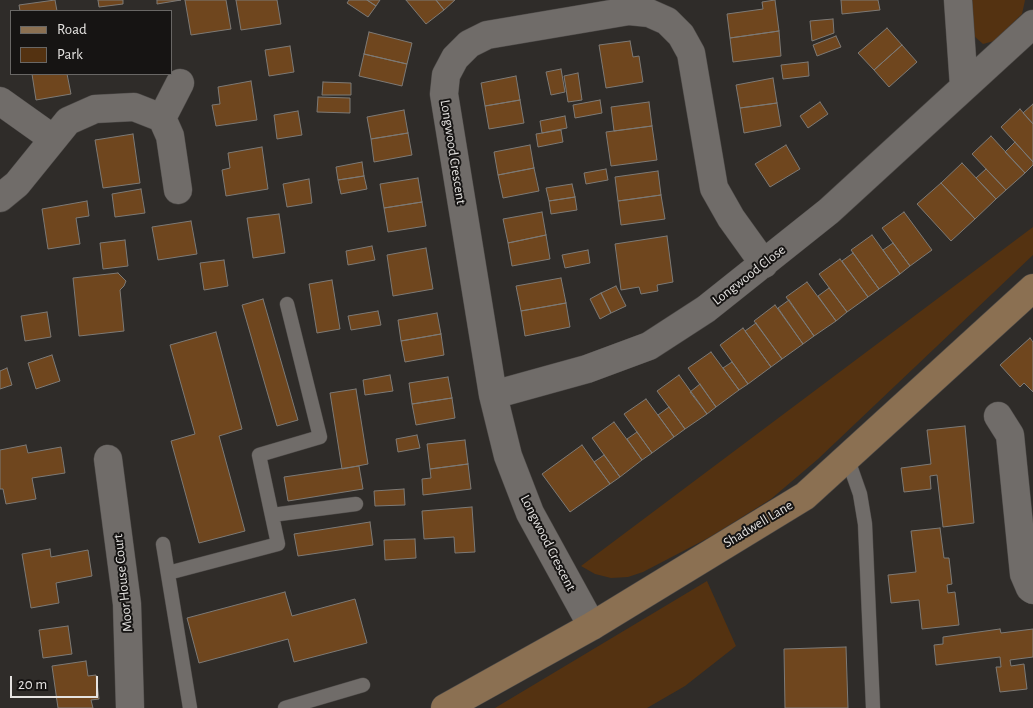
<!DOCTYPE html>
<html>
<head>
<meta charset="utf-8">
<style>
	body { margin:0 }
	#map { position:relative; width:1033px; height:708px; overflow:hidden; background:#2f2c29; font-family:"Alegreya Sans",sans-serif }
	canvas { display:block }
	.legend { position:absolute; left:10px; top:10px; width:162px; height:65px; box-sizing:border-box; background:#161413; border:1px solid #696765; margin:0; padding:6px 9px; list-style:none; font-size:15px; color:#e5e3e1 }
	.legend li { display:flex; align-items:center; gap:10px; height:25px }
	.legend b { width:25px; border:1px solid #696765 }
	.scale { position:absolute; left:10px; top:676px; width:88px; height:22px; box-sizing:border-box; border:2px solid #e5e3e1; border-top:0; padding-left:6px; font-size:15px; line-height:18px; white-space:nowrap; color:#e5e3e1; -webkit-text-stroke:4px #161413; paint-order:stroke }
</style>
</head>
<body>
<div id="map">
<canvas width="1033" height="708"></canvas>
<ul class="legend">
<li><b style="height:6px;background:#8b7052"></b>Road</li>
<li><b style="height:14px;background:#543211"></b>Park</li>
</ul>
<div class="scale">20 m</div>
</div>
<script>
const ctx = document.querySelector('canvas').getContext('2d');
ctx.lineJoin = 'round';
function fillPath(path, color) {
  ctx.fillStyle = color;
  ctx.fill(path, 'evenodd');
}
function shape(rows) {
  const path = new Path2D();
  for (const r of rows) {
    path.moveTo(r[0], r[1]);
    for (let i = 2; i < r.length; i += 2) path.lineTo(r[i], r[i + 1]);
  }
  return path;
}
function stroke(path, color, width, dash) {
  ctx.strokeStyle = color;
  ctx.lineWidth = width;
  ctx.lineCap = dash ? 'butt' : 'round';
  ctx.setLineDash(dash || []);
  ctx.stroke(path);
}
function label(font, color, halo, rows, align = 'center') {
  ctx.font = font + ' "Alegreya Sans",sans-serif';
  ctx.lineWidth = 4;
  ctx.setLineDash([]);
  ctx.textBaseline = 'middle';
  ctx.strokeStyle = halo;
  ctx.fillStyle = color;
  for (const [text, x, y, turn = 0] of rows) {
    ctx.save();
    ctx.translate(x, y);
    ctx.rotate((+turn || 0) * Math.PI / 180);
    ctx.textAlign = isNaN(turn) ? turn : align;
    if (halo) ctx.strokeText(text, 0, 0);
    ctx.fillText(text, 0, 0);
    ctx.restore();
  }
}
fillPath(shape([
	[971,0,1025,0,1024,5,1022,14,994,41,983,44,974,36],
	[1033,227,1033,255,818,459,771,499,710,537,643,572,628,577,611,578,595,574,581,566],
	[707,581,736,646,685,686,647,708,495,708]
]), '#543211');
const building = shape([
	[55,0,57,11,20,11,19,5,55,0],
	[98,0,123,0,123,4,99,7,98,0],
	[157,0,181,0,157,4,157,0],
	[185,0,226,0,231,29,191,35,185,0],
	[236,0,277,0,281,24,241,30,236,0],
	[349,0,367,0,376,6,368,17,347,3,349,0],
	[367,0,380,0,376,6,367,0],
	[406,0,436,0,444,10,426,24,406,0],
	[436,0,455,0,444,10,436,0],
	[775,0,779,31,730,38,727,14,763,9,762,2,775,0],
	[841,0,878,0,880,10,842,14,841,0],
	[833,19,834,33,812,41,810,21,833,19],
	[887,28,902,45,874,70,858,53,887,28],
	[779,31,781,56,733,62,730,38,779,31],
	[369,32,412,43,407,64,364,54,369,32],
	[836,36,841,47,817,56,813,45,836,36],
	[630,41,633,57,639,56,643,82,606,88,599,45,630,41],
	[902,45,917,62,889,87,874,70,902,45],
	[290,46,294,72,269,76,265,50,290,46],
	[364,54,407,64,402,86,359,76,364,54],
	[808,62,809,76,783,79,781,65,808,62],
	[561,69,565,92,551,95,546,72,561,69],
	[578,73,582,100,568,102,564,76,578,73],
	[32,74,67,74,71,94,36,100,32,74],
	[516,76,520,100,485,106,481,83,516,76],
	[773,78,777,103,740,108,736,85,773,78],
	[251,81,257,120,216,126,212,105,220,104,218,87,251,81],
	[323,82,351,83,351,95,322,95,323,82],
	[318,97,350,98,350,113,317,112,318,97],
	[520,100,524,123,489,129,485,106,520,100],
	[600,100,602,113,575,118,573,105,600,100],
	[649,102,652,126,614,131,611,107,649,102],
	[820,102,828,114,808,128,800,116,820,102],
	[777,103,781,126,744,133,740,108,777,103],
	[1033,104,1033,124,1023,113,1033,104],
	[1020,109,1033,124,1033,162,1001,127,1020,109],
	[404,110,408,133,371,139,367,117,404,110],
	[298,111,302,135,277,139,274,115,298,111],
	[565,116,567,128,542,133,540,121,565,116],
	[652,126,657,160,611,166,606,132,652,126],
	[561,130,563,142,538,147,536,134,561,130],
	[408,133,412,155,374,162,371,139,408,133],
	[133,134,140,183,103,188,95,140,133,134],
	[991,136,1025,173,1006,190,972,154,991,136],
	[1015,142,1033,162,1033,165,1025,173,1005,152,1015,142],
	[530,145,534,168,498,175,494,152,530,145],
	[786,145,800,169,770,187,755,164,786,145],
	[262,147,268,189,226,196,222,170,230,168,228,153,262,147],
	[362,162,364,176,338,180,336,167,362,162],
	[962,163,996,199,975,219,941,183,962,163],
	[534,168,539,191,503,198,498,175,534,168],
	[606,169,608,180,586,184,584,173,606,169],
	[986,169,1006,190,996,199,976,178,986,169],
	[658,171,661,195,618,201,615,177,658,171],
	[364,176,367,189,341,194,338,180,364,176],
	[418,178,422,202,384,208,380,184,418,178],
	[309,179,312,203,287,207,283,184,309,179],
	[941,183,975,219,951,241,917,204,941,183],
	[572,184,575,197,549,201,546,188,572,184],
	[141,189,145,213,115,217,112,194,141,189],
	[661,195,665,219,621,225,618,201,661,195],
	[575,197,577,210,551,214,549,201,575,197],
	[87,201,89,216,76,218,80,244,48,249,42,209,87,201],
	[422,202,426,226,388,232,384,208,422,202],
	[542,212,546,235,508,243,503,219,542,212],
	[904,212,932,250,910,266,882,228,904,212],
	[279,214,285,253,253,258,247,218,279,214],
	[191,221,197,254,158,260,152,227,191,221],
	[546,235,550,259,512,266,508,243,546,235],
	[872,235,900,274,879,289,851,250,872,235],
	[667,236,673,282,657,285,658,291,641,294,639,287,621,290,615,244,667,236],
	[125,240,128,266,103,269,100,243,125,240],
	[893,243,910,266,900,274,883,250,893,243],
	[372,246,375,260,348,265,346,251,372,246],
	[426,248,433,289,393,296,387,255,426,248],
	[588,250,590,263,565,268,562,255,588,250],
	[853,253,879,289,868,297,842,261,853,253],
	[840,259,868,297,847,312,819,274,840,259],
	[224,260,228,286,204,290,200,263,224,260],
	[118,273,126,281,124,286,120,290,124,331,79,336,73,278,118,273],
	[561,278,566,303,521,311,516,286,561,278],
	[332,280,340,329,317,333,309,284,332,280],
	[807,282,836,321,814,336,786,297,807,282],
	[616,286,626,306,611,313,601,293,616,286],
	[829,288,847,312,836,321,818,296,829,288],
	[601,293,611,313,600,319,590,299,601,293],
	[263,299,298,420,277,426,242,305,263,299],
	[789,300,814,336,803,344,778,308,789,300],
	[566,303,570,327,525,336,521,311,566,303],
	[775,305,803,344,782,359,754,321,775,305],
	[378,311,381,325,351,330,348,316,378,311],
	[47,312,51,337,25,341,21,316,47,312],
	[437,313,441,334,401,341,398,320,437,313],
	[756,323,782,359,771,367,745,331,756,323],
	[743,328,771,367,748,384,720,345,743,328],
	[216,332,242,429,219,436,245,531,199,543,171,441,195,434,170,345,216,332],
	[441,334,444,355,405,362,401,341,441,334],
	[1030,338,1033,342,1033,392,1024,383,1020,387,1000,365,1030,338],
	[711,352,739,390,716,407,688,368,711,352],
	[52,355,60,381,36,389,28,363,52,355],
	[732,362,748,384,739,390,723,368,732,362],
	[7,368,12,385,0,389,0,371,7,368],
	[390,375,393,391,365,395,363,380,390,375],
	[679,375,707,414,685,429,657,391,679,375],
	[448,377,452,398,412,404,409,383,448,377],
	[700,384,716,407,707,414,690,392,700,384],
	[356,389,368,464,342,469,330,393,356,389],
	[452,398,455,418,416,425,412,404,452,398],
	[646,399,674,437,652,453,624,414,646,399],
	[669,407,685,429,674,437,658,415,669,407],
	[614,422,642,460,620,477,592,438,614,422],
	[965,426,974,523,943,527,937,475,930,476,931,489,904,492,901,468,931,464,927,430,965,426],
	[637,432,652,453,642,460,627,439,637,432],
	[417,435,420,448,398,452,396,439,417,435],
	[465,440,468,464,430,469,427,444,465,440],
	[26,445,28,453,61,447,65,473,32,478,36,499,6,504,3,489,0,489,0,450,26,445],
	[582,445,610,484,570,512,542,474,582,445],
	[604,455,620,477,610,484,594,462,604,455],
	[468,464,471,489,423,495,422,479,431,478,430,469,468,464],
	[359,466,363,489,288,501,284,477,359,466],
	[404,489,405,505,375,506,374,491,404,489],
	[472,507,475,552,455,553,454,537,424,539,422,511,472,507],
	[370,522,373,545,298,556,294,534,370,522],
	[940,528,944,558,949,558,952,584,947,585,948,593,955,592,959,625,922,629,919,600,891,603,888,575,916,572,911,531,940,528],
	[415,539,416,558,385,560,384,540,415,539],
	[50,549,51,557,88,550,92,576,56,583,59,603,31,608,22,554,50,549],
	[285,592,292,616,355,599,367,643,294,662,288,639,199,663,187,618,285,592],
	[68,626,72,654,43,658,39,630,68,626],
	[1000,629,1001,633,1033,629,1033,657,1010,660,1011,666,1024,664,1027,689,1000,692,996,667,1001,667,1000,657,936,665,934,645,943,644,943,637,1000,629],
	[846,647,848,708,785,708,784,649,846,647],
	[86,661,88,676,96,675,99,699,91,700,93,708,58,708,52,666,86,661]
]);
fillPath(building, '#6f461e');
stroke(building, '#7d7a76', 1);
const lane = shape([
	[847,457,860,494,865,524,873,708],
	[272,515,356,504],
	[163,544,190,708],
	[168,573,278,544,259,455,320,437,287,304],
	[285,708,363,685]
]);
const street = shape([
	[958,0,964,87],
	[0,101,52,138],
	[162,118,180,83],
	[0,198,17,184,68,121,95,109,134,107,162,118,170,136,178,190],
	[493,395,587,369,649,346,706,309,829,211,1033,24],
	[998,416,1010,435,1024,574,1030,588,1033,590],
	[108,459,127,604,130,708],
	[592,626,530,513,508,456,493,395,444,94,446,75,455,58,469,44,487,35,629,11,649,13,667,21,681,35,691,53,714,188,731,218,764,264]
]);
const secondary = shape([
	[445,708,592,626,805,496,1033,288]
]);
stroke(lane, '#4d4a48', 15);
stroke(street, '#4d4a48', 29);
stroke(secondary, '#4d4a48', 29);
stroke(lane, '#706c69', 14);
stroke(street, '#706c69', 28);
stroke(secondary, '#8b7052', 28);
label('14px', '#e5e3e1', '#161413', [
	["Longwood Crescent",453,152,81],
	["Longwood Close",749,275,-38],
	["Shadwell Lane",758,524,-31],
	["Longwood Crescent",548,543,63],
	["Moor House Court",123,583,-96]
]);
</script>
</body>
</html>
